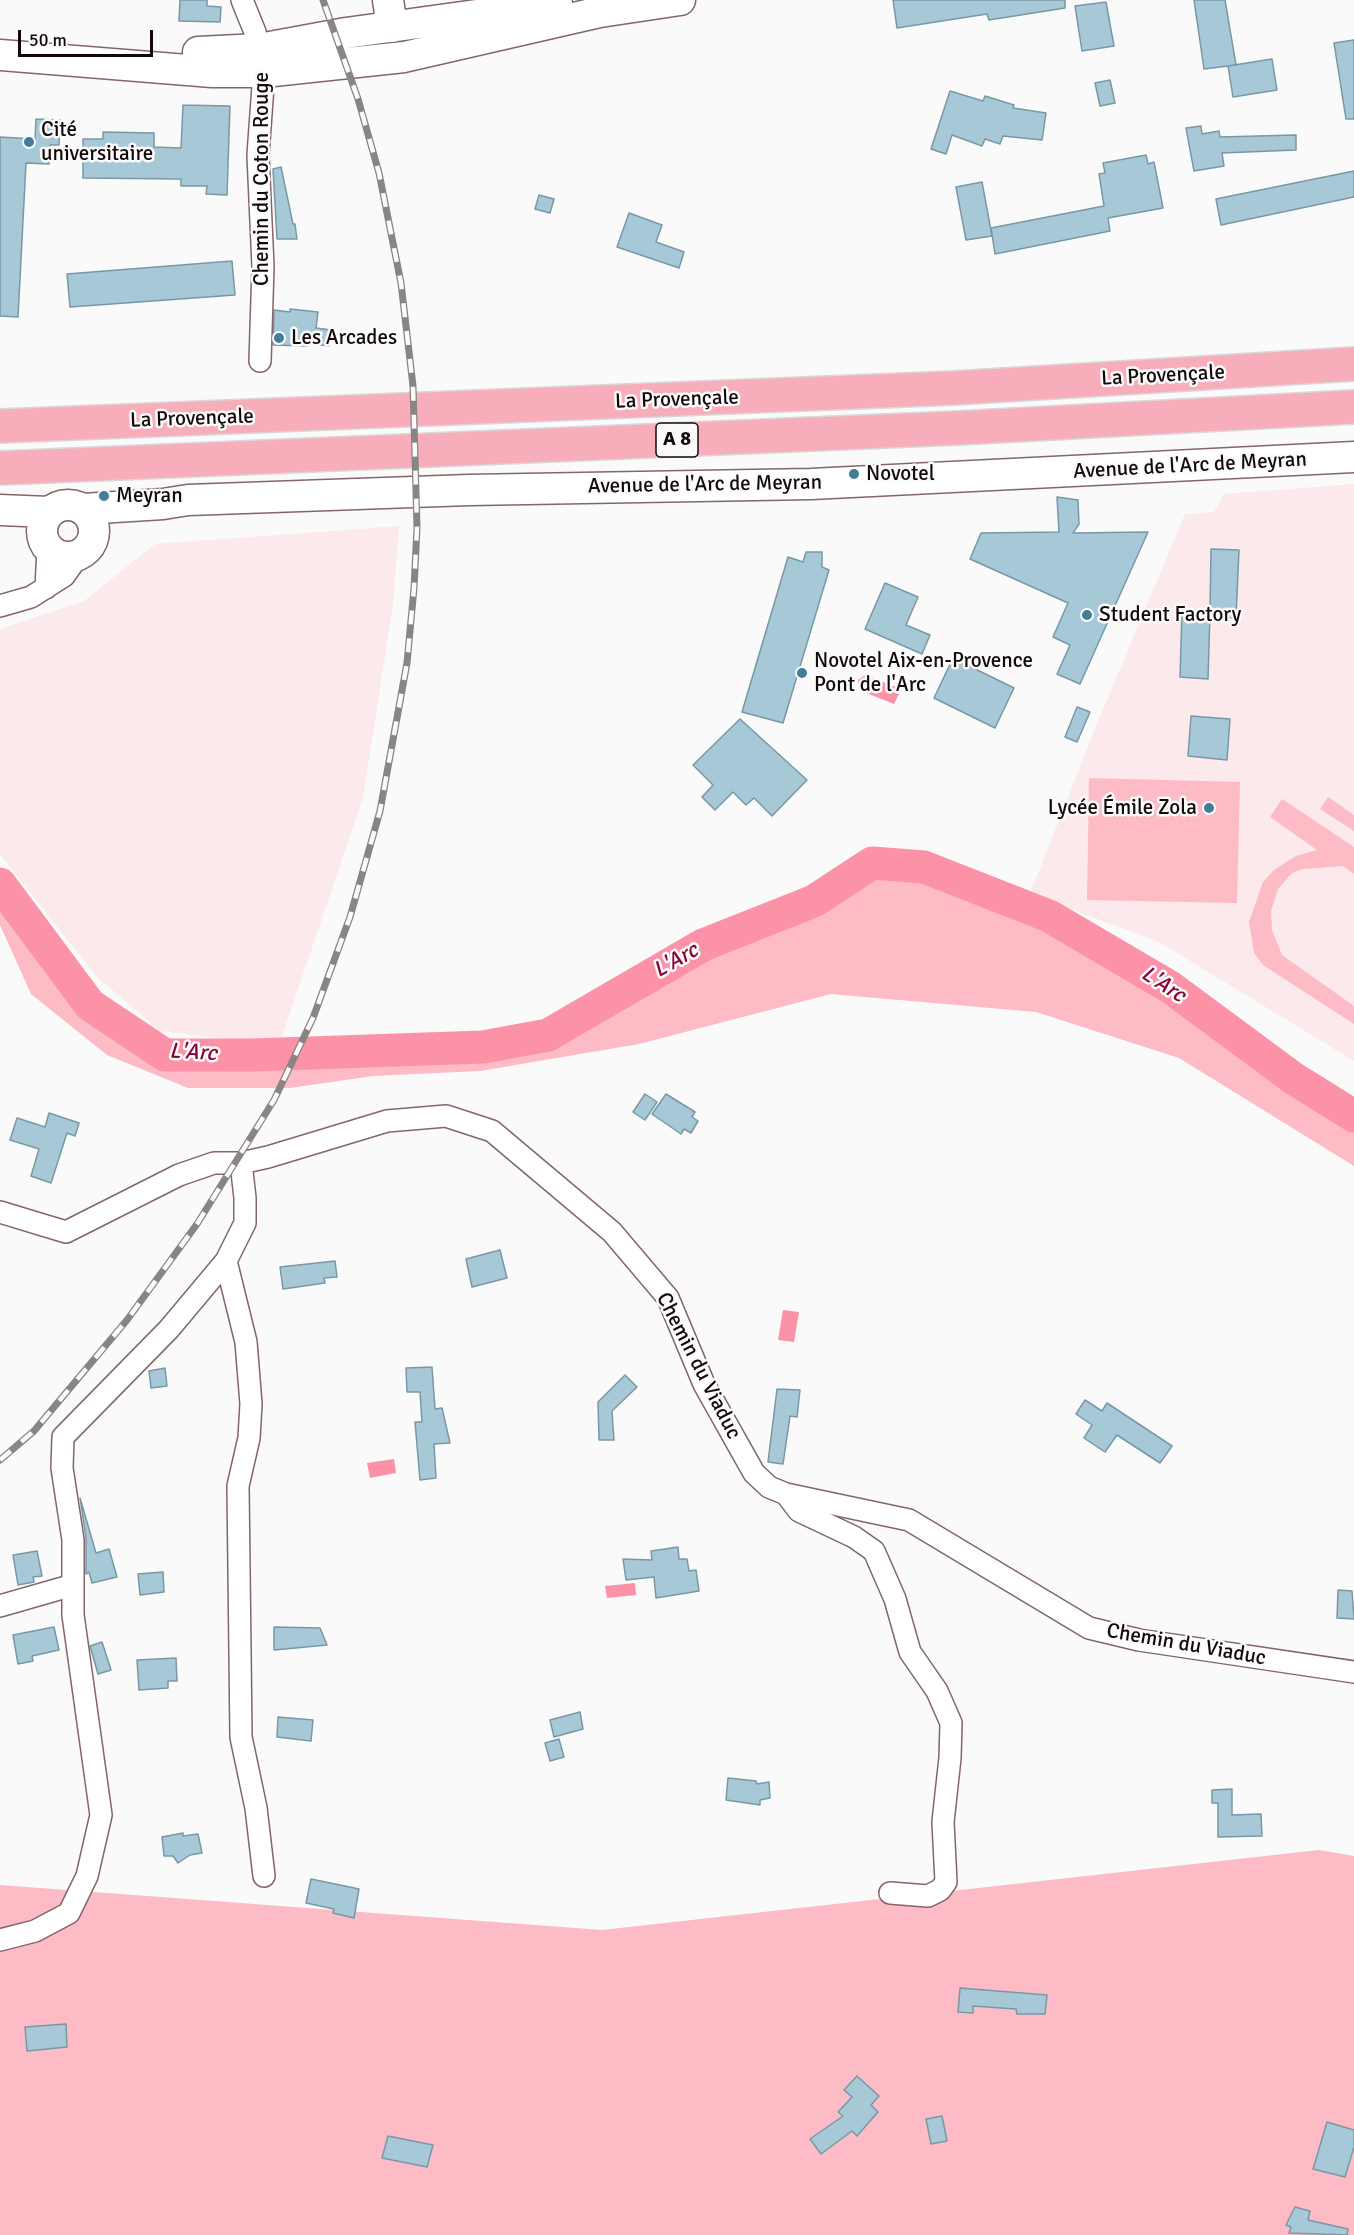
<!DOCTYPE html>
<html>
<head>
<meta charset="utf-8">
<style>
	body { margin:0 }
	#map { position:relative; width:1354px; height:2235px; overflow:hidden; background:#fafafa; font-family:Signika,sans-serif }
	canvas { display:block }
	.scale { position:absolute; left:18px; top:30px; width:135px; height:27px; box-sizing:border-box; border:3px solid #13080a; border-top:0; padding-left:8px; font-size:18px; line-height:21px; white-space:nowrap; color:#13080a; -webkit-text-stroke:4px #fafafa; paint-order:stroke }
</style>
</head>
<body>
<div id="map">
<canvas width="1354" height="2235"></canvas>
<div class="scale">50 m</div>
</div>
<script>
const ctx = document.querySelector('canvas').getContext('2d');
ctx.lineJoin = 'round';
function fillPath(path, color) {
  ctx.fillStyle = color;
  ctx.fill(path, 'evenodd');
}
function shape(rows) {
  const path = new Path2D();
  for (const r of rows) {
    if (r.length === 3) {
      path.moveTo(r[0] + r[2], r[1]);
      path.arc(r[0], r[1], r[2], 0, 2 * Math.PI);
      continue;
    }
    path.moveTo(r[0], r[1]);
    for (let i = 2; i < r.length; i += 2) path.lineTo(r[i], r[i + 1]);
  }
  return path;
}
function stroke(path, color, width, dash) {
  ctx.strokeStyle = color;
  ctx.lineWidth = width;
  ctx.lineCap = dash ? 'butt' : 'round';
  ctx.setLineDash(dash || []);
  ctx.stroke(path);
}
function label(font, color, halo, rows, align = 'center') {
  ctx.font = font + ' Signika,sans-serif';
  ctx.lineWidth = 5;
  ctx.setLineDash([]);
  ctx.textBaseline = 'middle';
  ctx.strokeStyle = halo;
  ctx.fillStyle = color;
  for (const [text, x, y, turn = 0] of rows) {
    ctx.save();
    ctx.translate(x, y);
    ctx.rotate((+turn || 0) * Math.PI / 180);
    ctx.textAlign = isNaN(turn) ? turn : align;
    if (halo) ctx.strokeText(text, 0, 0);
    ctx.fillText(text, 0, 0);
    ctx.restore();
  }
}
fillPath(shape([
	[1354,484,1354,1061,1159,942,1030,894,1098,721,1185,514,1214,512,1224,494],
	[399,526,393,604,363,798,279,1045,160,1031,96,976,0,854,0,629,84,601,155,544]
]), '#fce9ec');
fillPath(shape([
	[1089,778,1240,782,1237,903,1087,900],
	[1328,797,1354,815,1354,831,1320,809],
	[1282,799,1354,847,1354,874,1343,866,1303,869,1292,873,1278,889,1271,911,1272,930,1282,955,1354,1006,1354,1024,1263,965,1254,953,1249,922,1263,882,1274,870,1296,856,1317,850,1270,817],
	[872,863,924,867,1049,916,1170,987,1293,1078,1354,1115,1354,1166,1179,1058,1036,1012,831,994,639,1044,480,1071,373,1076,290,1088,188,1088,107,1055,31,994,0,925,0,884,90,1005,165,1055,252,1055,483,1047,548,1034,703,945,814,901],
	[1319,1850,1354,1856,1354,2235,0,2235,0,1885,602,1930]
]), '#fdbbc6');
fillPath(shape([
	[865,675,896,687,895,690,899,694,894,704,859,690,858,680],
	[783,1310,799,1312,794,1342,778,1340],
	[394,1459,396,1473,370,1478,367,1463],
	[635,1583,636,1595,607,1598,605,1586]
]), '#fb92a7');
stroke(shape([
	[0,884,90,1005,165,1055,252,1055,483,1047,548,1035,703,945,814,901,872,863,924,867,1049,916,1170,987,1293,1078,1354,1116]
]), '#fb92a7', 33);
const building = shape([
	[180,0,207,0,207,6,221,7,220,22,179,21,180,0],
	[893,0,1065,0,1065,8,989,20,987,14,897,28,893,0],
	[1194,0,1225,0,1236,65,1204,69,1194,0],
	[1106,2,1114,46,1082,51,1075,6,1106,2],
	[1354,40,1354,119,1346,119,1334,43,1354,40],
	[1272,59,1277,90,1233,97,1228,66,1272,59],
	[1110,80,1115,103,1100,106,1095,83,1110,80],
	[950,91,983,101,985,96,1014,105,1013,108,1046,113,1042,140,1003,136,1000,144,985,139,982,146,952,135,946,154,931,149,950,91],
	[183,105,230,106,227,195,206,194,207,186,181,186,181,179,83,178,83,139,103,139,103,132,154,133,154,147,181,148,183,105],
	[36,119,60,120,59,145,50,145,49,164,26,163,18,317,0,316,0,137,35,139,36,119],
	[1201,126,1202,134,1219,131,1220,137,1296,135,1296,150,1222,153,1224,166,1194,171,1186,128,1201,126],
	[1146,155,1148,164,1154,162,1163,208,1108,218,1110,231,995,254,991,228,1104,206,1099,174,1105,173,1103,163,1146,155],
	[281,167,293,224,295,224,297,239,277,239,273,169,281,167],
	[1354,171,1354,197,1221,225,1216,199,1354,171],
	[982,182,992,236,966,240,956,187,982,182],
	[539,195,554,199,550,213,535,209,539,195],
	[629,213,662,225,656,242,684,252,679,268,617,247,629,213],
	[232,261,235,295,70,307,67,274,232,261],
	[290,309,318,312,316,328,331,330,329,346,307,343,307,346,273,345,274,310,290,312,290,309],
	[1057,497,1078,500,1079,524,1073,533,1148,532,1080,684,1057,674,1070,645,1053,637,1068,603,970,559,981,533,1059,532,1057,497],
	[1211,549,1239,550,1236,618,1210,617,1210,612,1208,679,1180,677,1182,610,1210,611,1211,549],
	[806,552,822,552,822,567,829,570,783,723,742,712,788,557,803,562,806,552],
	[885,583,918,597,906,625,930,635,922,654,865,629,885,583],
	[953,658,1014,688,995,728,934,698,953,658],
	[1077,707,1090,712,1077,742,1065,737,1077,707],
	[1191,716,1230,719,1227,760,1188,756,1191,716],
	[740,719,807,780,772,816,754,798,746,805,733,792,715,810,702,797,713,785,693,765,740,719],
	[645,1094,657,1102,645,1120,633,1112,645,1094],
	[666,1094,695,1112,692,1117,698,1121,691,1133,684,1129,681,1134,652,1114,666,1094],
	[49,1113,79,1123,75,1136,67,1133,51,1183,31,1176,39,1149,10,1140,17,1118,45,1127,49,1113],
	[500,1250,507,1278,472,1287,466,1259,500,1250],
	[335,1261,337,1277,324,1278,325,1283,283,1289,280,1267,335,1261],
	[432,1367,435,1409,442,1408,450,1443,434,1444,436,1478,420,1480,415,1422,422,1422,420,1392,407,1392,406,1368,432,1367],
	[165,1368,167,1386,151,1388,149,1371,165,1368],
	[625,1375,637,1387,612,1411,614,1440,599,1440,598,1402,625,1375],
	[777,1389,800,1390,797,1417,790,1416,783,1464,768,1462,777,1389],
	[1085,1400,1102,1411,1107,1403,1172,1446,1160,1463,1117,1435,1105,1452,1084,1438,1092,1425,1076,1414,1085,1400],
	[80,1498,96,1553,109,1549,117,1577,92,1583,89,1572,86,1574,86,1538,80,1498],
	[678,1547,679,1559,687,1559,689,1571,696,1570,699,1591,656,1598,654,1577,626,1580,623,1559,652,1560,651,1551,678,1547],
	[37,1551,42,1576,33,1577,34,1582,18,1585,13,1555,37,1551],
	[163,1572,164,1592,140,1595,138,1574,163,1572],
	[1338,1590,1352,1591,1354,1619,1337,1618,1338,1590],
	[54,1627,59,1650,32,1656,33,1661,18,1664,13,1635,54,1627],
	[274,1627,320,1628,327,1645,274,1650,274,1627],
	[102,1642,111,1670,98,1674,90,1646,102,1642],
	[176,1658,177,1681,168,1681,168,1688,139,1690,137,1660,176,1658],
	[580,1712,583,1729,554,1737,550,1720,580,1712],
	[278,1717,313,1720,311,1741,277,1737,278,1717],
	[559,1739,564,1757,550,1761,545,1743,559,1739],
	[728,1778,756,1781,757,1784,769,1782,770,1798,760,1800,760,1805,726,1800,728,1778],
	[1232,1789,1232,1815,1261,1814,1262,1836,1218,1837,1218,1803,1212,1803,1212,1790,1232,1789],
	[183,1833,183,1836,198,1834,202,1853,190,1855,178,1863,173,1856,164,1856,162,1837,183,1833],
	[311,1879,359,1889,354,1918,333,1913,334,1909,306,1903,311,1879],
	[960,1988,1047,1995,1045,2014,1017,2014,1016,2009,973,2006,973,2013,958,2012,960,1988],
	[66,2024,67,2047,27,2051,25,2027,66,2024],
	[857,2076,879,2096,871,2105,878,2112,857,2136,852,2131,821,2154,810,2139,843,2116,838,2112,852,2097,844,2090,857,2076],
	[942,2116,947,2141,931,2144,926,2119,942,2116],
	[1327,2122,1354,2130,1354,2147,1345,2177,1313,2169,1327,2122],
	[388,2136,433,2145,427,2167,382,2158,388,2136],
	[1295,2207,1310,2211,1308,2220,1348,2229,1347,2235,1289,2233,1291,2227,1286,2225,1295,2207]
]);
fillPath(building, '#a7c9d7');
stroke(building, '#7898a5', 1.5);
const street = shape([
	[242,0,255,32,264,72,258,155,263,267,260,361],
	[46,588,48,549],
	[0,606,31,597,64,576,79,555],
	[241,1163,245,1198,245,1223,226,1261,246,1342,251,1404,249,1438,238,1486,241,1737,256,1808,264,1876],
	[0,1212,66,1232,179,1175,214,1163,241,1163,268,1157,387,1121,446,1116,492,1131,612,1232,668,1298,704,1384,754,1473,769,1487,786,1494,909,1520,1089,1628,1139,1640,1354,1672],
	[786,1494,799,1511,854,1537,874,1551,895,1599,910,1652,937,1691,951,1723,950,1758,943,1822,946,1882,940,1890,928,1896,890,1893],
	[0,1606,73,1585],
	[0,1940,35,1931,69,1913,87,1876,101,1815,73,1615,73,1540,62,1468,63,1437,169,1329,226,1261]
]);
const secondary = shape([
	[388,0,392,27],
	[198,52,259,49,346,33,557,4],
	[0,55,212,72,264,72,404,57,600,12,680,0],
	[68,531,26],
	[83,509,163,504,188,500,469,490,811,484,1354,457],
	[0,510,49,512]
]);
const highway = shape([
	[0,426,954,388,1354,364],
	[0,468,958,428,1354,407]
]);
stroke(street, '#84656a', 24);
stroke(secondary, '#84656a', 33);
stroke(highway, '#d9d7d8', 36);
stroke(street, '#fff', 21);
stroke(secondary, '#fff', 30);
stroke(highway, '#f7aeba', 33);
const rail = shape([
	[0,1460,34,1431,127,1320,197,1224,274,1100,313,1018,350,917,380,811,407,663,414,588,417,528,413,386,401,283,379,173,358,99,323,0]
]);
stroke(rail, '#898485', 7);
stroke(rail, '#fafafa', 4.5, [14]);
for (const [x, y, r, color] of [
	[29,142,6,"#427e95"],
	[279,338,6,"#427e95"],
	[854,474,6,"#427e95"],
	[104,496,6,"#427e95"],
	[1087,615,6,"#427e95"],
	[802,673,6,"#427e95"],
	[1209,808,6,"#427e95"]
]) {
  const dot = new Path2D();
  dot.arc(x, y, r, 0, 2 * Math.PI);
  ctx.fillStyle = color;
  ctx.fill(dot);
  stroke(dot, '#fafafa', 2);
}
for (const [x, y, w] of [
	[677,440,42]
]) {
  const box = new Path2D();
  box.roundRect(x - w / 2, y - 17, w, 34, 4.5);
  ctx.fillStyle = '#fafafa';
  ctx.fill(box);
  stroke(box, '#13080a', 1.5);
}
label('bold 20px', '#13080a', null, [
	["A 8",677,440]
]);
label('21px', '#13080a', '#fafafa', [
	["Cité",41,130],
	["universitaire",41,154],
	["Les Arcades",291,338],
	["Novotel",866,474],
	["Meyran",116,496],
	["Student Factory",1099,615],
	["Novotel Aix-en-Provence",814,661],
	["Pont de l'Arc",814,685],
	["Lycée Émile Zola",1197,808,"right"]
], 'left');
label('21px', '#13080a', '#fafafa', [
	["Chemin du Coton Rouge",262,179,-90],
	["La Provençale",1163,376,-3],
	["La Provençale",677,400,-2],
	["La Provençale",192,419,-2],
	["Avenue de l'Arc de Meyran",1190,466,-3],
	["Avenue de l'Arc de Meyran",705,485,-1],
	["Chemin du Viaduc",698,1366,63],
	["Chemin du Viaduc",1186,1645,10]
]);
label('italic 22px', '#870438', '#fafafa', [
	["L'Arc",676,961,-30],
	["L'Arc",1163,985,33],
	["L'Arc",193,1053,3]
]);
</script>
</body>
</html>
